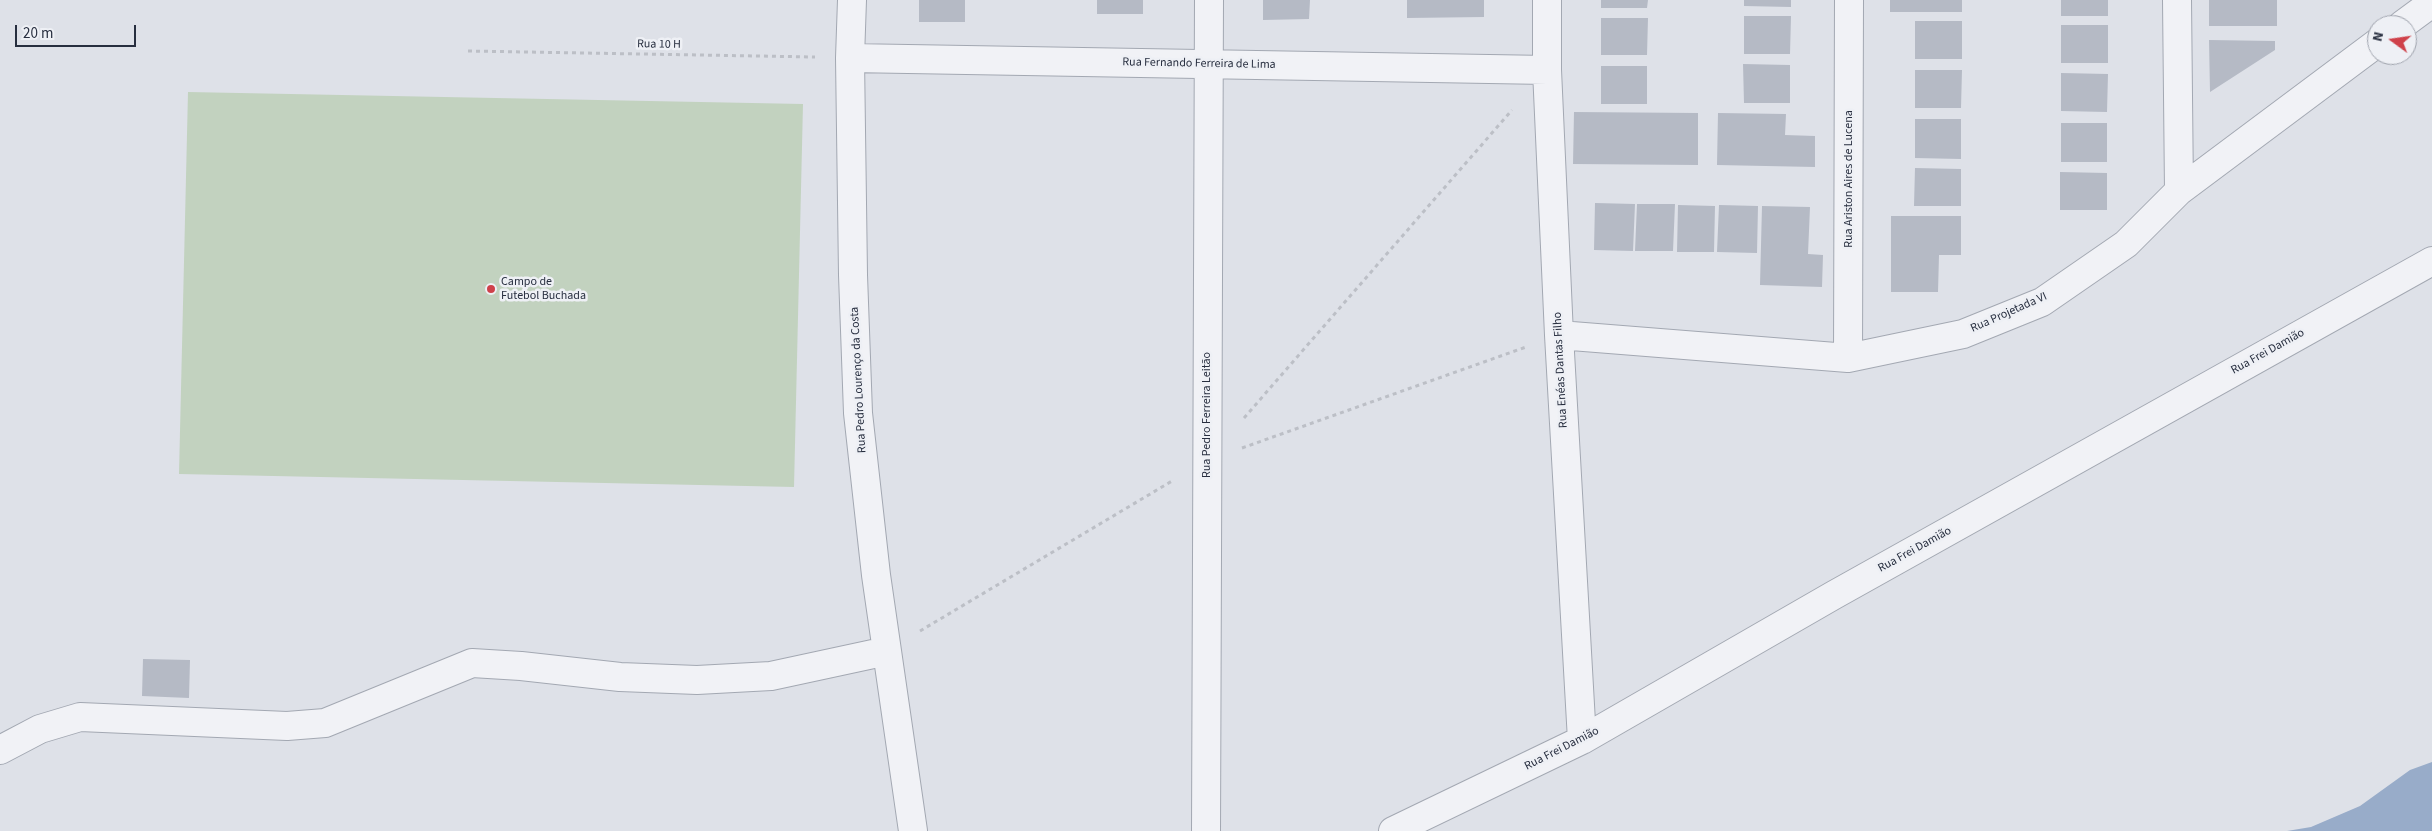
<!DOCTYPE html>
<html>
<head>
<meta charset="utf-8">
<style>
	body { margin:0 }
	#map { position:relative; width:2432px; height:831px; overflow:hidden; background:#dee1e8; font-family:"Source Sans 3",sans-serif }
	canvas { display:block }
	.north { position:absolute; left:2367px; top:15px; width:50px; height:50px; box-sizing:border-box; background:#eef0f5; border:1px solid #9ea2ac; border-radius:50%; rotate:284deg; font-size:14px; font-weight:700; line-height:20px; text-align:center; color:#272e3f }
	.north::after { content:''; display:block; margin:auto; width:18px; height:22px; background:#cf414a; clip-path:polygon(50% 0,100% 100%,50% 72%,0 100%) }
	.scale { position:absolute; left:15px; top:25px; width:121px; height:22px; box-sizing:border-box; border:2px solid #272e3f; border-top:0; padding-left:6px; font-size:15px; line-height:18px; white-space:nowrap; color:#272e3f; -webkit-text-stroke:4px #eef0f5; paint-order:stroke }
</style>
</head>
<body>
<div id="map">
<canvas width="2432" height="831"></canvas>
<div class="north">N</div>
<div class="scale">20 m</div>
</div>
<script>
const ctx = document.querySelector('canvas').getContext('2d');
ctx.lineJoin = 'round';
function fillPath(path, color) {
  ctx.fillStyle = color;
  ctx.fill(path, 'evenodd');
}
function shape(rows) {
  const path = new Path2D();
  for (const r of rows) {
    path.moveTo(r[0], r[1]);
    for (let i = 2; i < r.length; i += 2) path.lineTo(r[i], r[i + 1]);
  }
  return path;
}
function stroke(path, color, width, dash) {
  ctx.strokeStyle = color;
  ctx.lineWidth = width;
  ctx.lineCap = dash ? 'butt' : 'round';
  ctx.setLineDash(dash || []);
  ctx.stroke(path);
}
function label(font, color, halo, rows, align = 'center') {
  ctx.font = font + ' "Source Sans 3",sans-serif';
  ctx.lineWidth = 5;
  ctx.setLineDash([]);
  ctx.textBaseline = 'middle';
  ctx.strokeStyle = halo;
  ctx.fillStyle = color;
  for (const [text, x, y, turn = 0] of rows) {
    ctx.save();
    ctx.translate(x, y);
    ctx.rotate((+turn || 0) * Math.PI / 180);
    ctx.textAlign = isNaN(turn) ? turn : align;
    if (halo) ctx.strokeText(text, 0, 0);
    ctx.fillText(text, 0, 0);
    ctx.restore();
  }
}
fillPath(shape([
	[188,92,803,104,794,487,179,474]
]), '#c2d2bf');
fillPath(shape([
	[2432,762,2432,831,2287,831,2311,827,2360,806,2410,770]
]), '#98acc9');
fillPath(shape([
	[919,0,965,0,965,22,919,22],
	[1097,0,1143,0,1143,14,1097,14],
	[1263,0,1310,0,1309,19,1263,20],
	[1407,0,1484,0,1484,17,1407,18],
	[1601,0,1648,0,1647,8,1601,8],
	[1744,0,1791,0,1791,7,1744,6],
	[1890,0,1962,0,1962,12,1890,12],
	[2061,0,2108,0,2108,16,2061,16],
	[2209,0,2277,0,2277,26,2209,26],
	[1744,16,1791,16,1790,54,1744,54],
	[1601,18,1648,18,1647,55,1601,55],
	[1915,21,1962,21,1962,59,1915,59],
	[2061,25,2108,25,2108,63,2061,63],
	[2209,40,2275,41,2275,50,2210,92],
	[1743,64,1790,65,1790,103,1744,103],
	[1601,66,1647,66,1647,104,1601,104],
	[1915,70,1962,70,1961,108,1915,108],
	[2061,73,2108,74,2107,112,2061,111],
	[1574,112,1698,113,1698,165,1573,164],
	[1718,113,1786,114,1785,135,1815,136,1815,167,1717,165],
	[1915,119,1961,119,1961,159,1915,158],
	[2061,123,2107,123,2107,162,2061,162],
	[1915,168,1961,169,1961,206,1914,206],
	[2060,172,2107,173,2107,210,2060,210],
	[1595,203,1635,204,1633,251,1594,250],
	[1637,204,1675,204,1673,251,1635,251],
	[1678,205,1715,206,1714,252,1677,252],
	[1719,205,1758,206,1757,253,1717,252],
	[1762,206,1810,207,1808,254,1823,255,1822,287,1760,285],
	[1891,216,1961,216,1961,255,1939,255,1938,292,1891,292],
	[143,659,190,660,189,698,142,696]
]), '#b5bac5');
const minor = shape([
	[852,0,850,58,853,275,858,413,876,575,913,831],
	[1547,0,1547,70,1559,335,1582,740],
	[2177,0,2179,191],
	[2402,25,2432,3],
	[850,58,1547,70],
	[1559,335,1848,358,1963,334,2042,302,2126,244,2179,191,2377,43],
	[1848,358,1849,0],
	[0,750,40,729,80,717,287,726,325,723,472,663,521,666,620,677,697,680,771,676,887,651],
	[1206,831,1209,0],
	[1393,831,1582,740,1834,595,2432,261]
]);
stroke(minor, '#a3a8b2', 30);
stroke(shape([
	[468,51,815,57],
	[1244,418,1512,110],
	[1242,448,1526,347],
	[920,631,1172,481]
]), '#bcbfc6', 3, [4, 4]);
stroke(minor, '#f1f2f6', 28);
for (const [x, y, r, color] of [
	[491,289,5,"#cf414a"]
]) {
  const dot = new Path2D();
  dot.arc(x, y, r, 0, 2 * Math.PI);
  ctx.fillStyle = color;
  ctx.fill(dot);
  stroke(dot, '#eef0f5', 2);
}
label('12px', '#272e3f', '#eef0f5', [
	["Rua 10 H",659,45,1],
	["Rua Fernando Ferreira de Lima",1199,64,1],
	["Rua Ariston Aires de Lucena",1849,179,-90],
	["Rua Projetada VI",2009,313,-24],
	["Rua Frei Damião",2268,352,-29],
	["Rua Enéas Dantas Filho",1561,370,-93],
	["Rua Pedro Lourenço da Costa",859,380,-93],
	["Rua Pedro Ferreira Leitão",1207,415,-90],
	["Rua Frei Damião",1915,550,-29],
	["Rua Frei Damião",1562,749,-27]
]);
label('12px', '#272e3f', '#eef0f5', [
	["Campo de",501,282],
	["Futebol Buchada",501,296]
], 'left');
</script>
</body>
</html>
